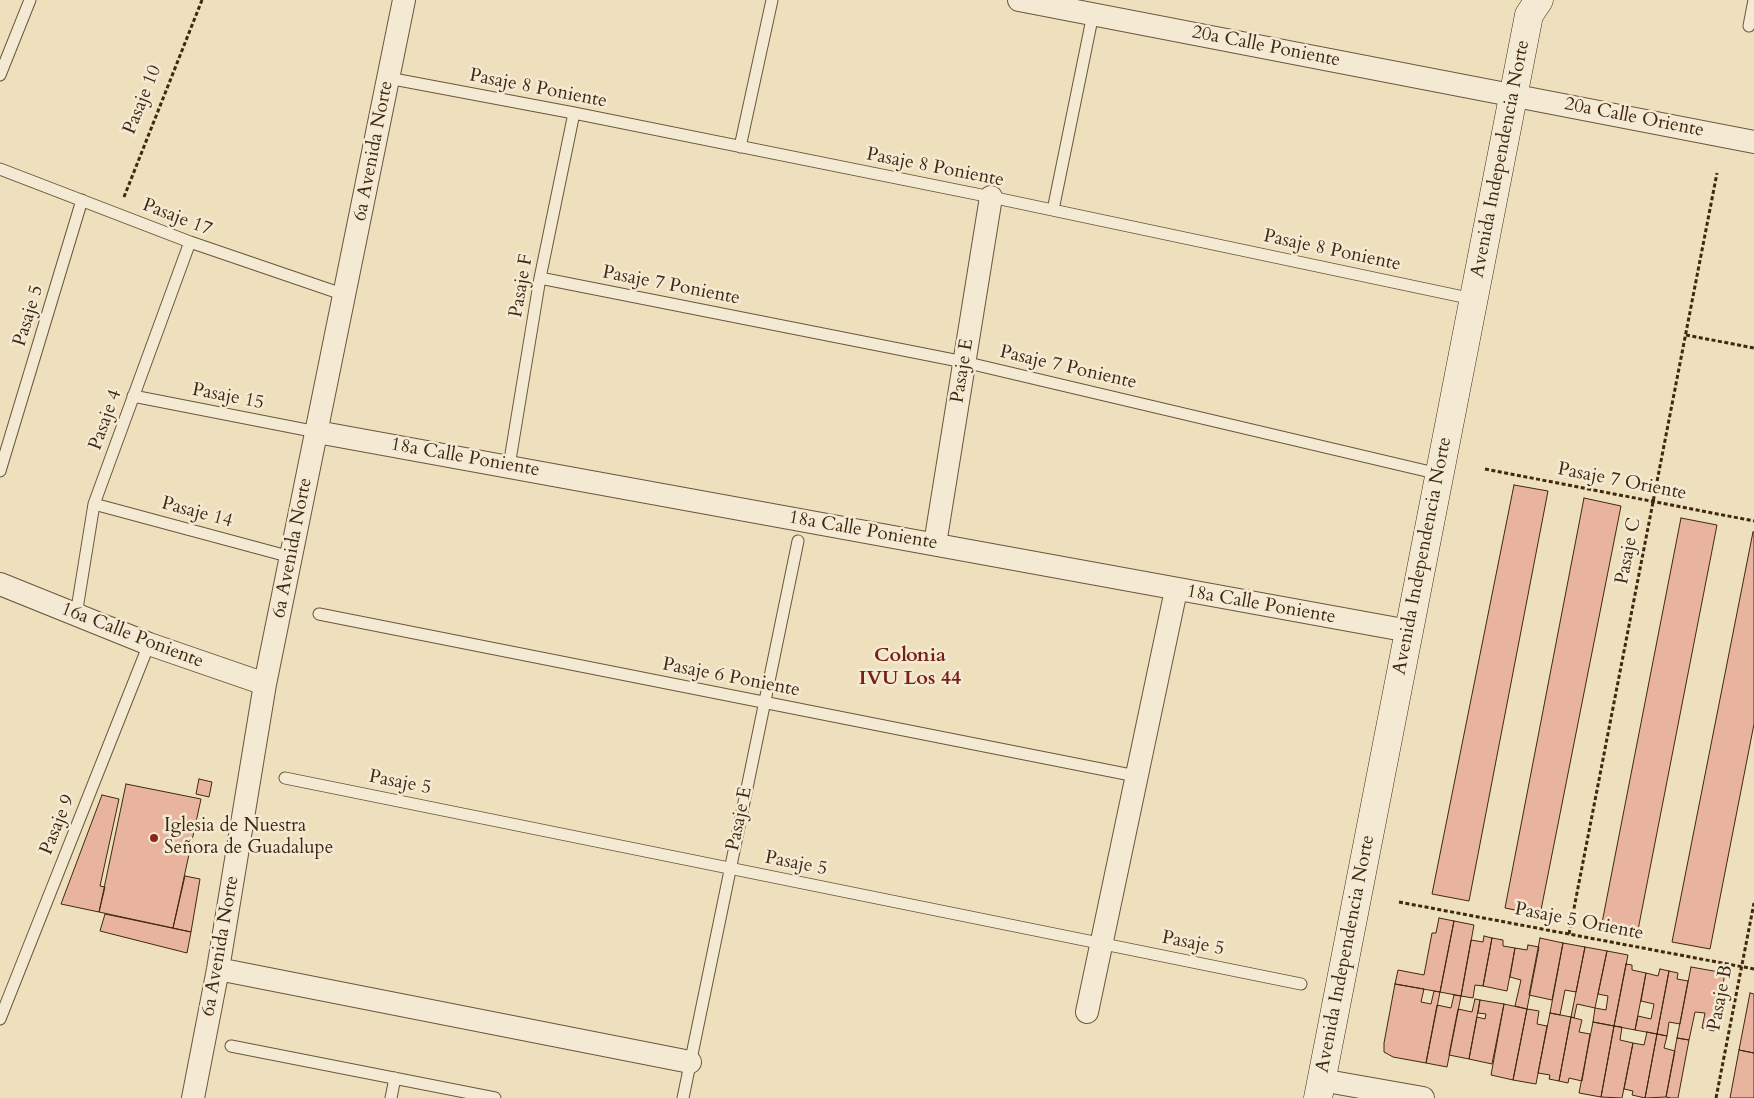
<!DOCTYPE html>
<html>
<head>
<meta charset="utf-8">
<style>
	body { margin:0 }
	canvas { display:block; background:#eedfbd }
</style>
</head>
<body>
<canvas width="1754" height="1098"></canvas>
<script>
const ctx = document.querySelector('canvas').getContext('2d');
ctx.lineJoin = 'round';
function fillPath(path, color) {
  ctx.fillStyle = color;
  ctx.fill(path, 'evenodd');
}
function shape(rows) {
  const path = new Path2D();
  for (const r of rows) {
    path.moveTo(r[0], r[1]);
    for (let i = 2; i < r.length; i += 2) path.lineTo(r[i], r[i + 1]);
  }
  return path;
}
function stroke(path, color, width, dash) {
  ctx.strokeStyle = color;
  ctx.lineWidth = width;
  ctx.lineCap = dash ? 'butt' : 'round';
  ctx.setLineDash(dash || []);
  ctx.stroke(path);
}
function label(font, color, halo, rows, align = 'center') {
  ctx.font = font + ' Cardo,serif';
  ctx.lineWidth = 5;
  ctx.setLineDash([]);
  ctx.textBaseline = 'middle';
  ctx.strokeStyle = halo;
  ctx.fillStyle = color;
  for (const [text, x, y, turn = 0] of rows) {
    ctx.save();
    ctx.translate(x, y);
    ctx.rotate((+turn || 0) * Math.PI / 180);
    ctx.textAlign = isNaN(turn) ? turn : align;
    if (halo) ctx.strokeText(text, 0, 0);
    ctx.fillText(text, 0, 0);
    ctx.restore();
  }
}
const building = shape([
	[1514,485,1548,491,1469,901,1432,894,1514,485],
	[1584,498,1621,506,1540,915,1505,908,1584,498],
	[1681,518,1717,525,1637,935,1601,928,1681,518],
	[1753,532,1754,532,1754,724,1710,949,1672,942,1753,532],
	[199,779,212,782,209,797,196,794,199,779],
	[126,784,201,799,173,928,99,912,126,784],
	[102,795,119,799,100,886,105,887,99,912,61,904,102,795],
	[185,876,200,879,191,932,173,928,185,876],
	[105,914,191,932,187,953,100,931,105,914],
	[1439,918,1454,921,1440,992,1395,984,1398,970,1424,975,1432,933,1436,933,1439,918],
	[1454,921,1474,925,1461,996,1440,992,1454,921],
	[1484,936,1492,938,1483,986,1475,985,1473,998,1461,996,1471,940,1483,942,1484,936],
	[1492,938,1503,940,1503,946,1515,948,1507,991,1483,986,1492,938],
	[1540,938,1563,943,1552,1000,1529,995,1540,938],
	[1563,943,1585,947,1576,992,1565,990,1560,1015,1550,1013,1563,943],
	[1528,945,1539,947,1527,1009,1515,1006,1521,980,1510,977,1515,948,1527,950,1528,945],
	[1585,947,1607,951,1595,1008,1577,1004,1574,1018,1571,1017,1585,947],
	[1607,951,1628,955,1614,1026,1593,1022,1595,1008,1606,1010,1608,996,1598,994,1607,951],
	[1626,964,1632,965,1632,970,1646,973,1635,1030,1614,1026,1626,964],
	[1691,967,1725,973,1714,1031,1702,1028,1705,1013,1695,1012,1689,1040,1677,1038,1691,967],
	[1660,969,1669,971,1657,1034,1635,1030,1638,1016,1651,1019,1654,1004,1641,1001,1646,973,1658,976,1660,969],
	[1669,971,1678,973,1677,979,1688,981,1680,1024,1669,1022,1667,1036,1657,1034,1669,971],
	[1395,984,1424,989,1421,1002,1431,1004,1434,991,1440,992,1426,1063,1393,1057,1384,1052,1384,1043,1395,984],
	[1750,993,1754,994,1754,1053,1739,1050,1750,993],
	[1454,995,1461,996,1447,1067,1426,1063,1437,1005,1451,1008,1454,995],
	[1475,999,1480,1000,1469,1059,1449,1055,1458,1009,1472,1012,1475,999],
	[1480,1000,1504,1004,1492,1064,1469,1059,1477,1017,1485,1019,1486,1014,1478,1013,1480,1000],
	[1504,1004,1527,1009,1513,1080,1491,1075,1504,1004],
	[1527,1009,1539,1011,1537,1024,1547,1026,1536,1084,1513,1080,1527,1009],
	[1550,1013,1571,1017,1559,1081,1549,1079,1550,1075,1538,1073,1550,1013],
	[1571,1017,1582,1020,1579,1032,1590,1034,1582,1081,1569,1078,1568,1083,1559,1081,1571,1017],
	[1593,1022,1614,1026,1601,1097,1579,1093,1593,1022],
	[1614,1026,1622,1027,1620,1040,1633,1043,1622,1098,1601,1097,1614,1026],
	[1647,1032,1657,1034,1645,1098,1632,1095,1633,1091,1624,1089,1633,1043,1644,1045,1647,1032],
	[1657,1034,1667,1036,1664,1048,1675,1051,1666,1097,1645,1098,1657,1034],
	[1677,1038,1689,1040,1678,1098,1671,1098,1666,1097,1677,1038],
	[1739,1050,1754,1053,1754,1098,1730,1098,1739,1050]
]);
fillPath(building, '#e9b49e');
stroke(building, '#3f2812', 1);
const lane = shape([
	[1749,26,1754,0],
	[0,75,30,0],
	[388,78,574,113,991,197,1473,299],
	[740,147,772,0],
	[0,169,190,242,345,295],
	[1053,210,1093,14],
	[540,278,964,362,1439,474],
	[133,396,317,432],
	[509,466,540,278,574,113],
	[0,471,82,200],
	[94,504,291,557],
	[319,614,1136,776],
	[76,615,94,504,190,242],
	[285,778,1301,984],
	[0,1019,149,644],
	[231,1046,495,1098],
	[391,1098,395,1078],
	[683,1098,798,541]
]);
const street = shape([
	[1019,0,1754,142],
	[317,432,1409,631],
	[935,544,991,197],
	[0,584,149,644,265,684],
	[218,969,690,1062],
	[1087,1012,1176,590],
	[1321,1080,1423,1098],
	[193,1098,218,969,265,684,404,0]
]);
const secondary = shape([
	[1318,1098,1529,15,1539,0]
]);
stroke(lane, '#6b563d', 13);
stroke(street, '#6b563d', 24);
stroke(secondary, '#3f2812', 29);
stroke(shape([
	[124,197,202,0],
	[1686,335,1754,348],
	[1485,469,1754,521],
	[1399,902,1754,969],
	[1569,934,1717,173],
	[1716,1098,1754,903]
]), '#3f2812', 3, [4, 2.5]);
stroke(lane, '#f4ead4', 11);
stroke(street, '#f4ead4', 22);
stroke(secondary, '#f4ead4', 28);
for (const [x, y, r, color] of [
	[154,838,5,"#8f2418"]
]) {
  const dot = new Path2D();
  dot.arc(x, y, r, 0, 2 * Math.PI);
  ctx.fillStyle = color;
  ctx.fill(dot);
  stroke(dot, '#f4ead4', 2);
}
label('19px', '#3f2812', '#f4ead4', [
	["20a Calle Poniente",1266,47,11],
	["Pasaje 8 Poniente",538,89,11],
	["Pasaje 10",143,100,-68],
	["20a Calle Oriente",1634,118,11],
	["6a Avenida Norte",374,151,-79],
	["Avenida Independencia Norte",1501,159,-79],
	["Pasaje 8 Poniente",935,168,11],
	["Pasaje 17",177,218,21],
	["Pasaje 8 Poniente",1332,251,12],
	["Pasaje F",522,286,-80],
	["Pasaje 7 Poniente",671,286,11],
	["Pasaje 5",29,316,-73],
	["Pasaje 7 Poniente",1068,368,13],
	["Pasaje E",963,371,-81],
	["Pasaje 15",228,397,11],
	["Pasaje 4",106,420,-70],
	["18a Calle Poniente",465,458,10],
	["Pasaje 7 Oriente",1622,482,11],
	["Pasaje 14",197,513,15],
	["18a Calle Poniente",863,531,10],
	["6a Avenida Norte",293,548,-79],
	["Pasaje C",1629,551,-79],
	["Avenida Independencia Norte",1423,556,-79],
	["18a Calle Poniente",1261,605,10],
	["16a Calle Poniente",132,636,21],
	["Pasaje 6 Poniente",731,678,11],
	["Pasaje 5",400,783,11],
	["Pasaje E",740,819,-78],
	["Pasaje 9",58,825,-68],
	["Pasaje 5",796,864,11],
	["Pasaje 5 Oriente",1579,922,11],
	["Pasaje 5",1193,944,11],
	["6a Avenida Norte",221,946,-80],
	["Avenida Independencia Norte",1346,954,-79],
	["Pasaje B",1721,998,-79]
]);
label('19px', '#3f2812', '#f4ead4', [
	["Iglesia de Nuestra",164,827],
	["Señora de Guadalupe",164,849]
], 'left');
label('bold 20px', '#7a1f14', '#f4ead4', [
	["Colonia",910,656],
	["IVU Los 44",910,679]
]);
</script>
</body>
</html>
